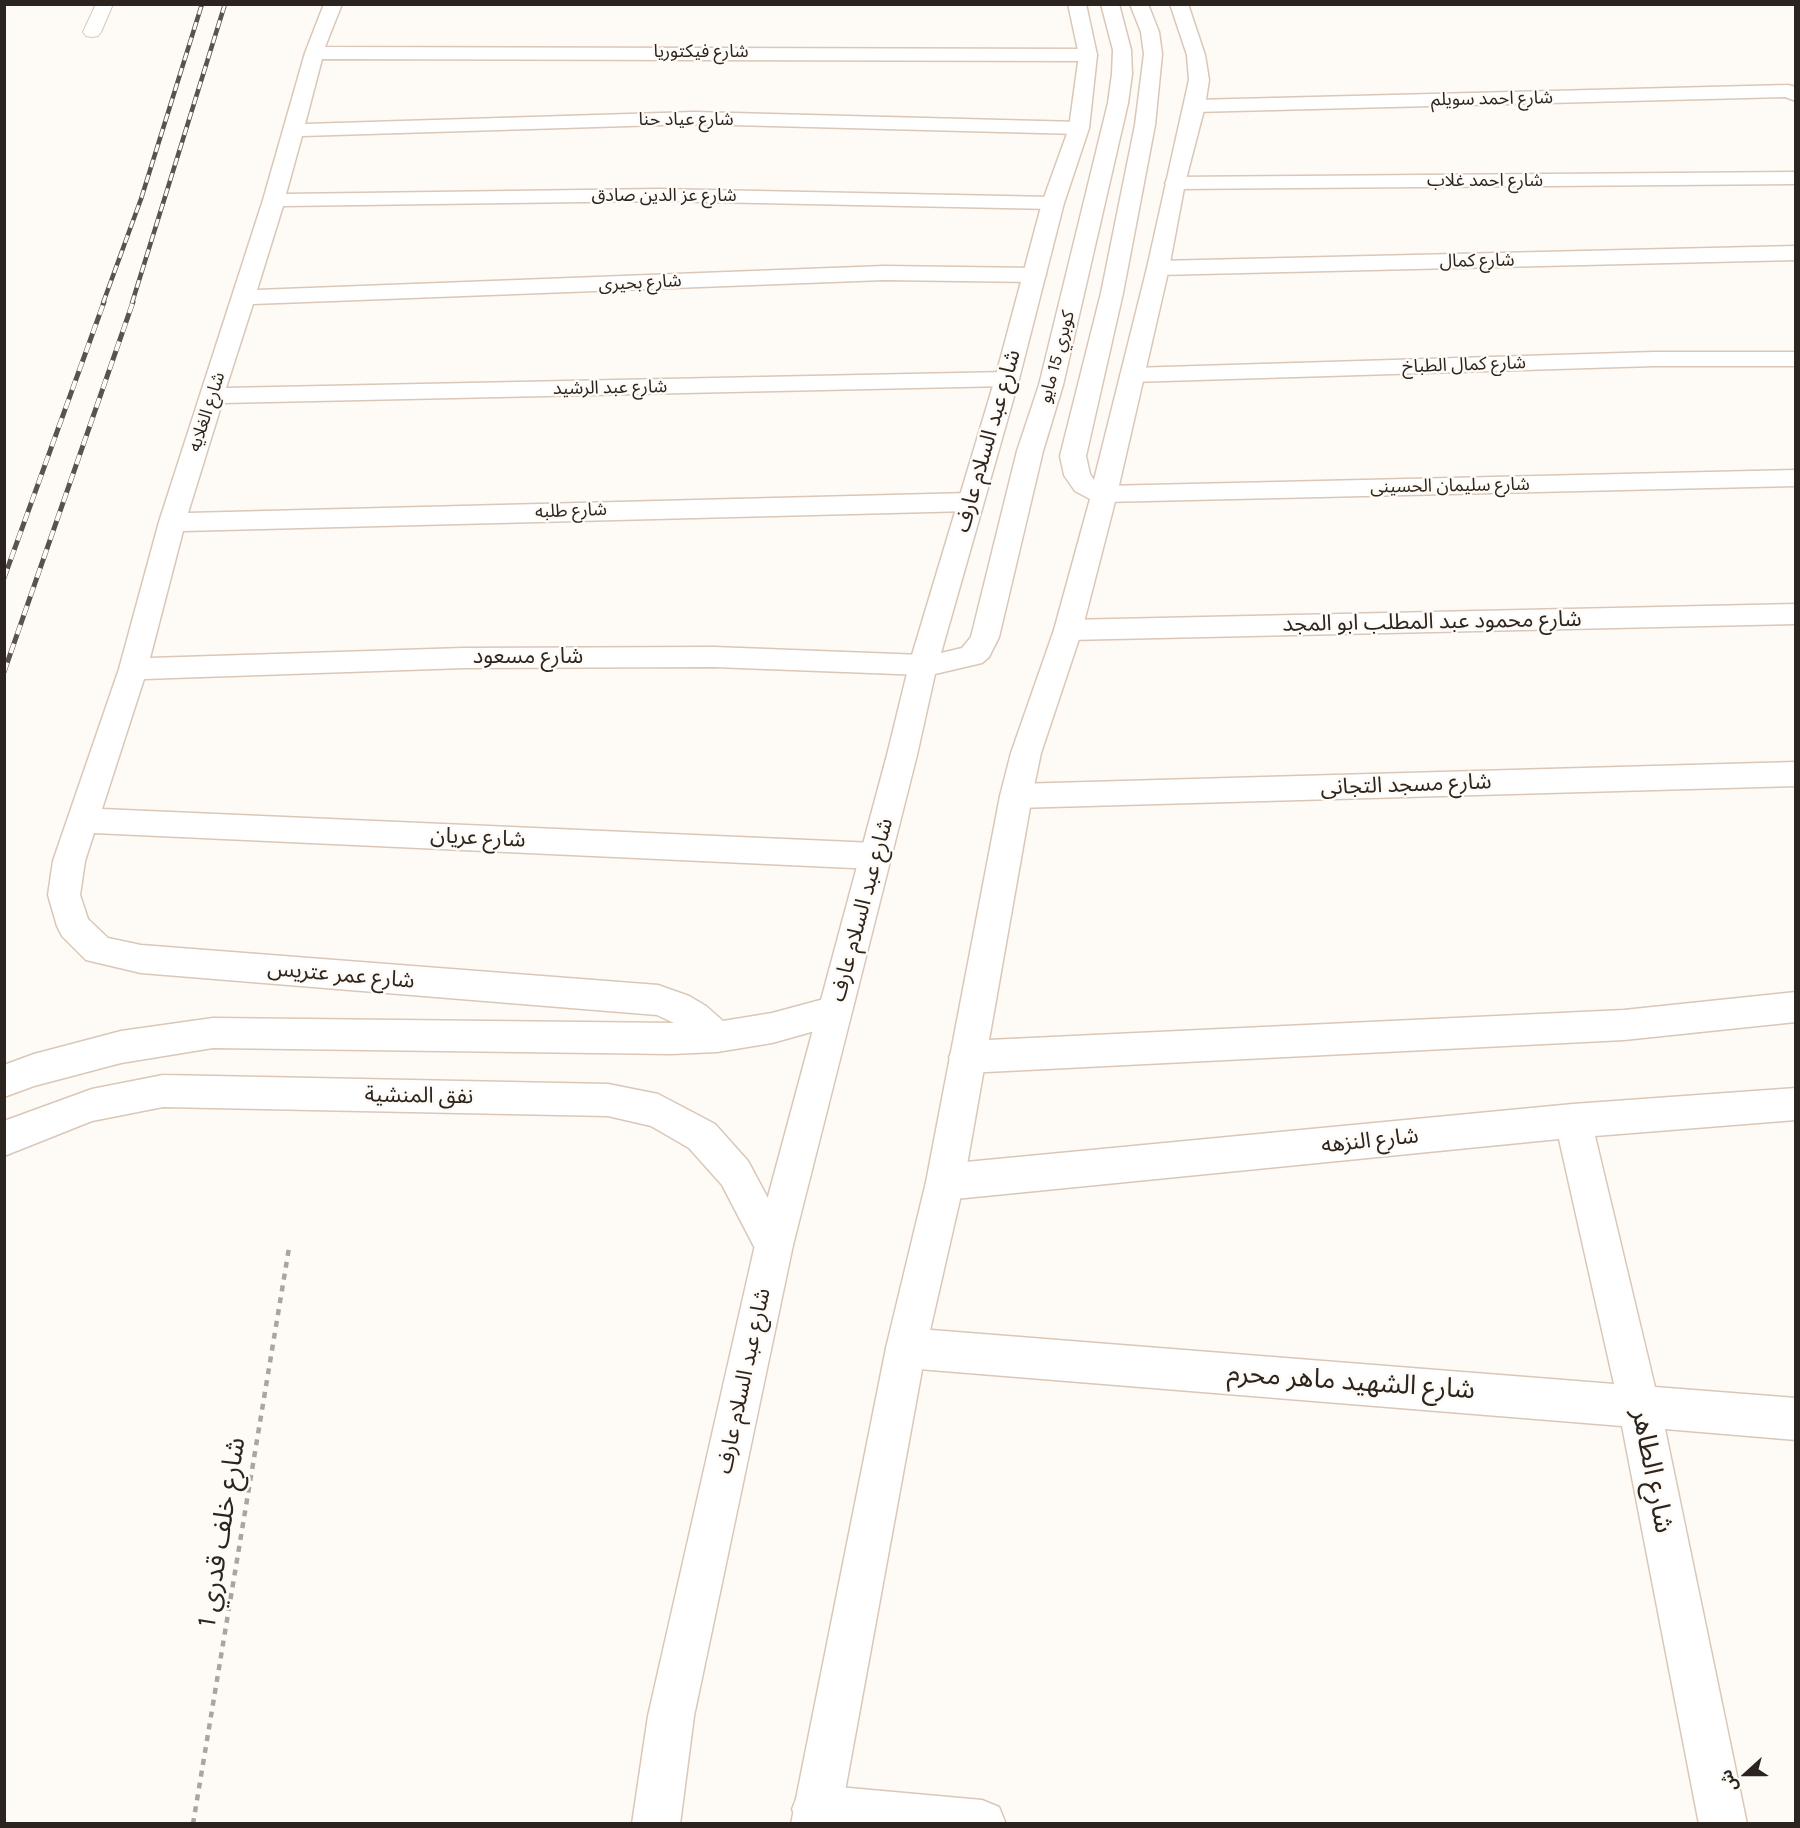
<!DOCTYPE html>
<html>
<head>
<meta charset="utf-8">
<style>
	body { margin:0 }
	#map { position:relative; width:1800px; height:1828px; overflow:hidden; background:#fefaf6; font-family:Karla,"Noto Sans Arabic",sans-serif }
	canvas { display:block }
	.frame { position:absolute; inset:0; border:6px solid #2c241e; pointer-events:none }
	.north { position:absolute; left:1716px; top:1744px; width:60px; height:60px; -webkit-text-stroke:4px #fefaf6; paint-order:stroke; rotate:249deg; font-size:16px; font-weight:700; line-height:24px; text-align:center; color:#2c241e }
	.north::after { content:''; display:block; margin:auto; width:21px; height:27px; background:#2c241e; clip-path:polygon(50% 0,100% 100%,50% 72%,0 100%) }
</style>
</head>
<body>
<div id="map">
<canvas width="1800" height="1828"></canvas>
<div class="frame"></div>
<div class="north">ش</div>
</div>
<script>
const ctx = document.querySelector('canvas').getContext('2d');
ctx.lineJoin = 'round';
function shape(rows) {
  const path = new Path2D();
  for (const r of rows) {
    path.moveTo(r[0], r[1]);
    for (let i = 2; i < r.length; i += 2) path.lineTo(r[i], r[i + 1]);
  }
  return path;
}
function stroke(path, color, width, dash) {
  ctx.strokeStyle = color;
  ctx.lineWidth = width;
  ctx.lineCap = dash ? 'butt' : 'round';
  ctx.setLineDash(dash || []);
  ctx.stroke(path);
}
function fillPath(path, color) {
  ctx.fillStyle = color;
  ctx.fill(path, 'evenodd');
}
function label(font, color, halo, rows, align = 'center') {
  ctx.font = font + ' Karla,"Noto Sans Arabic",sans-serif';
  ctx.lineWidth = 5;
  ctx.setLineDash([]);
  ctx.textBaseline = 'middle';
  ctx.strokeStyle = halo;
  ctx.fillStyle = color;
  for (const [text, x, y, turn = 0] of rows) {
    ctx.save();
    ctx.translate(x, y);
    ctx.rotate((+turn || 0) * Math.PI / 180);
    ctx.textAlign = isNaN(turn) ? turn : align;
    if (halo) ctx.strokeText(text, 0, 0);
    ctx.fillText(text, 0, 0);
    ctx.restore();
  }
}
const service = shape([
	[96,4,113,4,101,32,98,36,92,37,86,36,83,32,96,4]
]);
const minor = shape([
	[324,4,342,4,325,47,1088,49,1095,51,1097,55,1095,59,1088,61,322,59,305,124,694,112,1079,122,1086,124,1089,128,1086,132,1079,134,694,124,302,136,286,194,659,189,1053,197,1060,199,1064,203,1060,207,1053,209,659,201,283,206,257,290,884,266,1035,268,1043,270,1046,275,1043,280,1035,282,884,280,253,304,226,388,1007,372,1016,374,1019,379,1016,384,1007,386,222,403,188,513,970,493,979,496,983,502,979,508,970,511,183,531,150,658,464,648,714,647,923,655,933,658,937,665,933,672,923,675,714,667,464,668,144,679,102,809,875,843,886,847,891,856,886,865,875,869,94,833,85,861,80,895,88,919,108,938,141,945,658,985,689,996,706,1006,723,1021,772,1013,835,996,847,1000,852,1011,847,1022,772,1043,717,1052,671,1054,213,1048,121,1063,34,1086,4,1097,4,1065,34,1054,121,1031,213,1018,674,1023,657,1015,141,973,86,960,62,936,57,926,48,895,53,861,119,669,159,522,263,200,305,53,324,4],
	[1788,85,1796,87,1796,101,1785,97,1195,112,1188,110,1185,106,1188,102,1195,100,1788,85],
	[1796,172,1796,184,1175,189,1168,187,1165,183,1168,179,1175,177,1796,172],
	[1796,246,1796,260,1158,275,1150,273,1147,268,1150,263,1158,261,1796,246],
	[1654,352,1796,352,1796,366,1654,366,1132,382,1124,380,1120,375,1124,370,1132,368,1654,352],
	[1796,470,1796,486,1104,502,1095,500,1091,494,1095,488,1104,486,1796,470],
	[1796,604,1796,624,1068,640,1058,637,1054,630,1058,623,1068,620,1796,604],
	[1796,762,1796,786,1016,808,1005,805,1000,796,1005,787,1016,784,1796,762],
	[1796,992,1796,1022,1624,1040,967,1073,954,1068,949,1057,954,1046,967,1041,1624,1010,1796,992],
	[163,1075,608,1084,658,1094,715,1124,748,1161,793,1245,788,1258,774,1264,760,1258,722,1185,689,1148,651,1126,608,1116,163,1107,92,1121,4,1156,4,1121,92,1089,163,1075],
	[1796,1088,1796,1120,1595,1136,1655,1387,1796,1398,1796,1440,1665,1429,1747,1824,1699,1824,1622,1426,906,1368,892,1362,886,1348,892,1334,906,1328,1614,1384,1559,1139,945,1200,932,1194,926,1182,932,1170,945,1164,1573,1104,1796,1088],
	[816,1785,982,1800,999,1807,1006,1824,798,1824,792,1809,799,1792,816,1785]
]);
const secondary = shape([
	[1068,4,1086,4,1097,55,1089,128,1064,203,1019,379,941,653,962,648,971,637,1017,451,1039,385,1108,103,1112,74,1113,50,1101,4,1119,4,1131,50,1132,74,1128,103,1063,385,1043,451,999,637,989,657,982,663,935,674,917,755,793,1245,694,1716,680,1824,632,1824,648,1716,755,1245,887,755,909,665,995,379,1042,203,1069,128,1079,55,1068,4],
	[1130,4,1148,4,1159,32,1162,54,1155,125,1123,293,1086,456,1090,474,1094,480,1147,268,1189,80,1187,55,1170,4,1188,4,1205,55,1209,80,1205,106,1185,183,1169,268,1117,494,1082,630,1041,753,1032,796,964,1182,926,1348,839,1824,791,1824,886,1348,926,1182,1000,796,1011,753,1054,630,1090,499,1075,491,1068,481,1064,475,1060,456,1101,293,1135,125,1144,54,1141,32,1130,4]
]);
stroke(service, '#dac7b7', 2);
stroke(minor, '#dac7b7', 3);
stroke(secondary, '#dac7b7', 3);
stroke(shape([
	[193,1824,289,1248]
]), '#aba5a0', 4.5, [6, 6]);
fillPath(service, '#fff');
fillPath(minor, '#fff');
fillPath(secondary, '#fff');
const railFar1 = shape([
	[103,303,141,199,202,4],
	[132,303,225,4]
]);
const rail = shape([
	[4,578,104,302],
	[4,672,133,302]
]);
stroke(railFar1, '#59524d', 4.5);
stroke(rail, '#59524d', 5);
stroke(railFar1, '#fefaf6', 3, [8]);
stroke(rail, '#fefaf6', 4, [10]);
label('18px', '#2c241e', '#fefaf6', [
	["شارع فيكتوريا",701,52],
	["شارع احمد سويلم",1492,99,-1],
	["شارع عياد حنا",686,120],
	["شارع احمد غلاب",1485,181],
	["شارع عز الدين صادق",664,196],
	["شارع كمال",1477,261,-1],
	["شارع بحيرى",640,283,-3],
	["كوبري 15 مايو",1057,357,-75],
	["شارع كمال الطباخ",1464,365,-2],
	["شارع عبد الرشيد",610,388,-1],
	["شارع الغلايه",207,412,-72],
	["شارع سليمان الحسينى",1450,486,-1],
	["شارع طلبه",571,511,-2]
]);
label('22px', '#2c241e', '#fefaf6', [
	["شارع عبد السلام عارف",988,441,-74],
	["شارع محمود عبد المطلب ابو المجد",1432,622,-1],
	["شارع مسعود",528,657],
	["شارع مسجد التجانى",1406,785,-2],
	["شارع عريان",478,838,3],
	["شارع عبد السلام عارف",862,910,-75],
	["شارع عمر عتريس",341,975,5],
	["نفق المنشية",419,1096,1],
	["شارع النزهه",1370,1141,-6],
	["شارع عبد السلام عارف",744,1381,-78]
]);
label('27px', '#2c241e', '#fefaf6', [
	["شارع الشهيد ماهر محرم",1351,1382,4],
	["شارع الطاهر",1652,1471,79],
	["شارع خلف قدري 1",222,1532,-81]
]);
</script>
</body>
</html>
